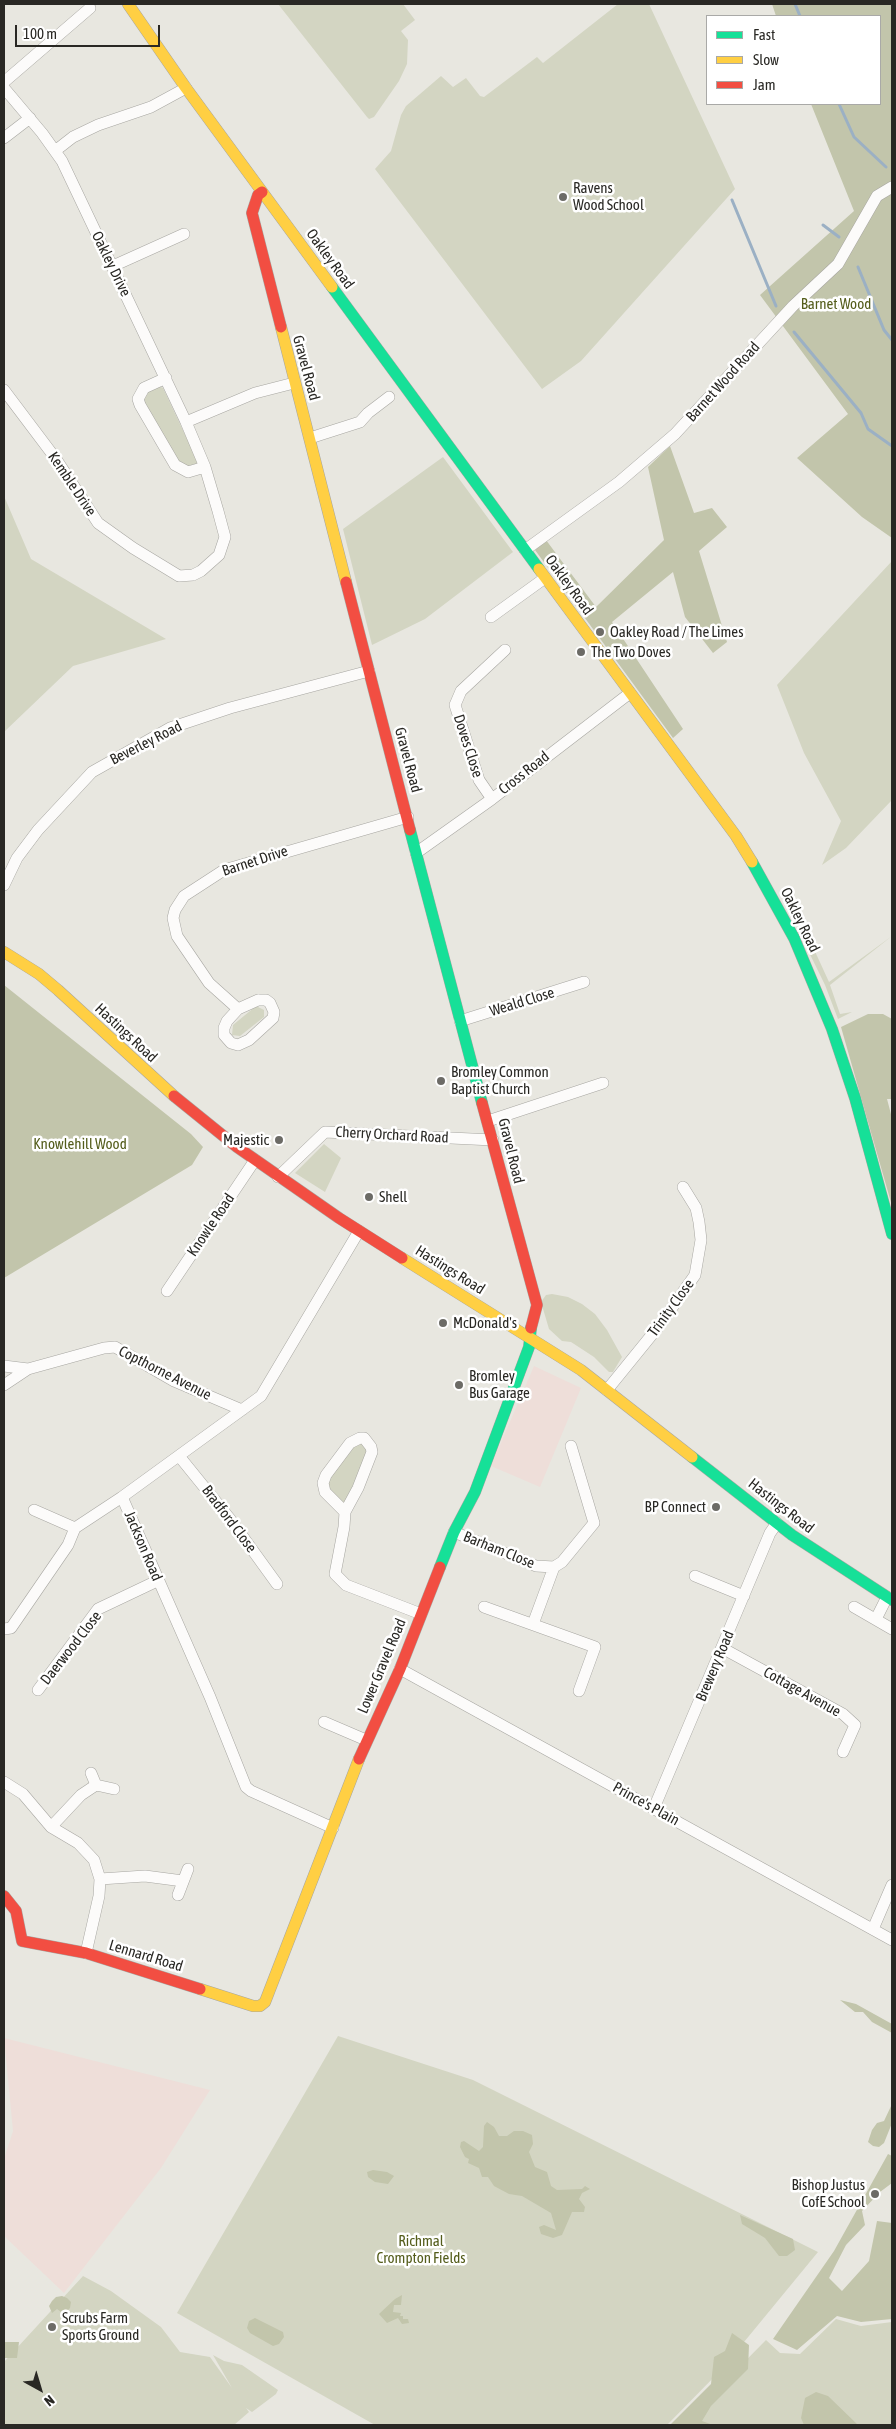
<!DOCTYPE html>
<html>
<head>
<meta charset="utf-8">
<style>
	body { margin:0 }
	#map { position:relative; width:896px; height:2429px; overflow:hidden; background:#e8e7e0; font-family:"Asap Condensed",sans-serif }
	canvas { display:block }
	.frame { position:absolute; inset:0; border:5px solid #292824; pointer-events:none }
	.legend { position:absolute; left:706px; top:15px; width:175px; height:90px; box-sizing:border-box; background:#fff; border:1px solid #a9a9a7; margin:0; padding:6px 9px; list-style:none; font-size:15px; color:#292824 }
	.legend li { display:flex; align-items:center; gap:10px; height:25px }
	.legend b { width:25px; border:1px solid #a9a9a7 }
	.north { position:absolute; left:15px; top:2364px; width:50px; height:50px; -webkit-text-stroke:4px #fff; paint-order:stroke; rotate:141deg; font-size:14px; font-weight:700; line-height:20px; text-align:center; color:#292824 }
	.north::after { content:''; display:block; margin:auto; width:18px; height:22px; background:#292824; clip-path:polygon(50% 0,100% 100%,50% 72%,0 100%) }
	.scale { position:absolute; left:15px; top:25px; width:145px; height:22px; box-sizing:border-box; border:2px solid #292824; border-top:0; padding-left:6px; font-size:15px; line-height:18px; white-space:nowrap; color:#292824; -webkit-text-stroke:4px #fff; paint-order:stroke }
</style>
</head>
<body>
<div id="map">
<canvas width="896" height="2429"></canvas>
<div class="frame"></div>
<ul class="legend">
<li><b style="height:6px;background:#16e098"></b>Fast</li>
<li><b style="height:6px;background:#ffcf43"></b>Slow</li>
<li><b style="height:6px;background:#f24e42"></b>Jam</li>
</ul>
<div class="north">N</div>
<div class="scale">100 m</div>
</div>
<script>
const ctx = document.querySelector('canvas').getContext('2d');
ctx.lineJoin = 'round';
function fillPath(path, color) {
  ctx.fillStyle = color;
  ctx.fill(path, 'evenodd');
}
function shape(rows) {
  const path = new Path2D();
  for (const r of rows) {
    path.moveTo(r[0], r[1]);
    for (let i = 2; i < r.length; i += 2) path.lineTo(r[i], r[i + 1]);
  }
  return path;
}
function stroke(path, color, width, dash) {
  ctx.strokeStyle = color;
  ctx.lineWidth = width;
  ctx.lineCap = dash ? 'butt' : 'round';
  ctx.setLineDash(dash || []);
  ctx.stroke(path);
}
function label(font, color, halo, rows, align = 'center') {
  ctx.font = font + ' "Asap Condensed",sans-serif';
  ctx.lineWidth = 5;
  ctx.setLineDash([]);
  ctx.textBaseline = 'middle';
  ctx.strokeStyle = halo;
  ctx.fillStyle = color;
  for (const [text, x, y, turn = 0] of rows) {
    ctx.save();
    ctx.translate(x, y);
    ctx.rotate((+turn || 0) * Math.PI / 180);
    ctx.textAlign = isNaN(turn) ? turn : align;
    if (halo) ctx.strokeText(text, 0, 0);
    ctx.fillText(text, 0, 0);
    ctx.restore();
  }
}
fillPath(shape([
	[534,1366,581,1388,540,1487,491,1466],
	[4,2038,210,2090,161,2168,64,2293,4,2236,4,2159,13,2131]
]), '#eeded9');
fillPath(shape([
	[278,4,403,4,415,20,401,31,408,40,407,64,399,81,374,117,369,119,367,117],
	[618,4,649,4,735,189,581,361,542,389,375,169,391,151,401,115,406,106,441,76,453,87,466,78,480,96,484,97,537,57,543,63],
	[159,386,163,388,198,462,197,464,182,467,143,402,145,392],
	[443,457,513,552,425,619,372,645,343,529],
	[4,496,31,559,166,639,73,666,4,732],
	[892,561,892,800,846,848,822,865,841,821,804,753,777,685],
	[807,934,829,982,892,936,830,985,840,1014,852,1012,838,1019,825,985,802,938],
	[256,1006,264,1010,264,1017,240,1036,232,1035,233,1025],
	[324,1144,341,1158,325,1192,295,1173],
	[552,1294,568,1297,582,1304,595,1314,607,1330,622,1357,613,1372,609,1372,594,1357,571,1342,562,1341,549,1329,541,1302,546,1295],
	[360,1442,368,1448,356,1482,345,1502,342,1502,328,1488,329,1477,347,1452],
	[338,2036,473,2080,818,2252,721,2370,667,2425,375,2425,177,2313],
	[83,2276,111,2291,161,2327,180,2352,210,2357,232,2388,213,2355,224,2361,242,2365,278,2390,276,2394,252,2412,246,2408,249,2412,234,2425,4,2425,4,2362],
	[836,2319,861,2326,892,2322,892,2425,682,2425,766,2340,780,2353,800,2354]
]), '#d3d5c2');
fillPath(shape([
	[772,4,892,4,892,538,862,517,797,458,848,414,760,295,854,211,811,104,880,104,880,16,776,16],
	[670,446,694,513,712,508,727,527,699,551,727,642,713,653,685,617,673,572,612,622,683,729,673,738,535,550,546,540,596,607,664,540,648,467],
	[4,985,191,1134,203,1147,192,1165,4,1278],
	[868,1014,883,1014,892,1019,892,1099,887,1099,892,1118,892,1206,841,1027],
	[840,2000,856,2004,892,2024,892,2033,872,2022,863,2012,855,2012],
	[892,2104,892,2123,884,2143,879,2147,873,2146,868,2142,872,2130,877,2123,884,2121],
	[487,2122,494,2127,499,2136,507,2136,514,2131,523,2131,532,2135,533,2144,529,2152,535,2167,547,2172,551,2186,557,2190,582,2189,585,2186,590,2189,582,2193,579,2199,585,2207,584,2212,572,2212,562,2235,553,2238,541,2234,539,2227,544,2225,556,2230,551,2213,522,2196,509,2194,494,2186,488,2177,482,2177,479,2168,468,2163,469,2159,465,2157,460,2147,461,2142,464,2141,479,2151,483,2147,484,2126],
	[888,2154,892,2156,892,2183,880,2192,862,2211,865,2225,846,2245,829,2278,842,2291,869,2261,877,2221,892,2223,892,2319,861,2322,837,2316,797,2350,773,2339,834,2251],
	[373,2170,387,2172,394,2176,388,2184,375,2182,368,2177,367,2172],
	[740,2215,793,2239,795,2250,787,2256,779,2256,765,2238,742,2224],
	[402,2295,401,2305,394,2305,393,2312,401,2313,400,2316,403,2316,403,2319,408,2319,409,2323,402,2324,398,2318,387,2323,379,2314,395,2299],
	[62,2296,67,2298,71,2302,70,2308,64,2314,57,2309,52,2313,49,2306,52,2301,56,2297],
	[255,2318,283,2332,284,2337,279,2344,273,2346,250,2333,247,2328,249,2321],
	[732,2333,749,2345,748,2369,711,2406,702,2421,713,2425,670,2425,711,2384,714,2357,725,2351],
	[5,2342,19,2342,17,2358,4,2358],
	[816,2392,828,2396,858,2425,804,2425,801,2418,805,2398]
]), '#c2c5ab');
stroke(shape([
	[795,4,800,16],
	[839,104,854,137,886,167],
	[732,200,776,306],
	[823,225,839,237],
	[858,267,884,330,892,340],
	[794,332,861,413,868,429,892,446]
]), '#9bb0c4', 3);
const street = shape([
	[4,82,90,8],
	[4,88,42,133,62,161,186,422,205,467,218,511,225,537,219,555,201,571,193,575,179,576,133,548,98,523,56,459,4,390],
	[4,138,30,118],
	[55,151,73,137,98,125,151,107,186,88],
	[113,266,184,234],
	[166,378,144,388,138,399,140,405,175,465,188,472,205,467],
	[186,422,255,393,294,383],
	[310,438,360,422,368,413,389,397],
	[525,550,619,482,675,434,793,306,838,264,877,196,892,187],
	[491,617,545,578],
	[492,799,479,780,455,705,461,691,505,650],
	[416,853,492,799,630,693],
	[4,885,17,858,38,830,92,772,170,728,230,708,369,671],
	[258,1000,266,1000,270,1003,274,1012,273,1018,249,1040,238,1045,231,1043,224,1035,224,1028,227,1021,238,1009,258,1000],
	[238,1009,209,983,177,936,173,918,175,910,184,896,224,870,408,817],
	[460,1021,584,982],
	[488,1121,603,1083],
	[278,1177,325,1132,493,1140],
	[167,1291,255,1160],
	[4,1366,28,1369,104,1348,115,1347,174,1381,242,1410],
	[4,1385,28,1369],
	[607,1390,659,1326,695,1275,701,1240,699,1222,696,1208,683,1187],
	[179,1456,230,1519,277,1584],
	[34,1510,75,1528,122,1497],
	[345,1512,325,1492,323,1483,326,1475,350,1443,360,1438,364,1438,371,1447,372,1452,358,1488,345,1512,344,1527,335,1574,346,1585,421,1614],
	[454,1532,536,1566,554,1567,562,1562,594,1523,571,1446],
	[695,1576,744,1596],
	[484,1607,595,1647,579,1691],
	[854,1607,892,1629],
	[876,1619,887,1597],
	[533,1624,554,1567],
	[4,1629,11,1628,68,1545,75,1528],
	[722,1648,843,1714,855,1725,843,1752],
	[400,1669,892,1940],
	[38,1690,98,1609,157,1581],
	[324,1722,366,1740],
	[91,1773,96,1785,114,1789],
	[4,1782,23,1794,51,1827,78,1843,94,1860,100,1879,99,1896,86,1953],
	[654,1808,770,1533,777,1523],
	[51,1827,81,1795,96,1785],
	[333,1828,251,1791,246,1787,210,1697,122,1497,261,1396,359,1231],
	[100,1879,145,1876,183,1881],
	[178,1895,188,1869],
	[873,1929,892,1885]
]);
const fast = shape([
	[332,287,539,569],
	[410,830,482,1103],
	[752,862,794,938,832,1029,855,1098,892,1234],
	[692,1457,792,1535,892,1600],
	[440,1567,454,1532,475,1492,529,1347,531,1328]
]);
const slow = shape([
	[128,4,186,88,332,287],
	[281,327,346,582],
	[539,569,736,836,752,862],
	[4,952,39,974,58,990,174,1096],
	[402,1258,581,1370,692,1457],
	[200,1989,253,2006,260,2006,265,2002,359,1759]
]);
const jam = shape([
	[262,192,258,195,252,213,281,327],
	[346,582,410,830],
	[174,1096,237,1147,339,1218,402,1258],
	[482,1103,537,1305,531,1328],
	[359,1759,400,1669,440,1567],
	[4,1896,16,1911,22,1941,86,1953,200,1989]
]);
stroke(street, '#a7a6a1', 12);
stroke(fast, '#a7a6a1', 12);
stroke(slow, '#a7a6a1', 12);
stroke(jam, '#a7a6a1', 12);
stroke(street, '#fcfbfa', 11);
stroke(fast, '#16e098', 11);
stroke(slow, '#ffcf43', 11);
stroke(jam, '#f24e42', 11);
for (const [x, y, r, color] of [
	[563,197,5,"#6c6b66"],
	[600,632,5,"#6c6b66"],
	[581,652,5,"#6c6b66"],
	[441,1081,5,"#6c6b66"],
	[279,1140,5,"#6c6b66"],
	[369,1197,5,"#6c6b66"],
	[443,1323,5,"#6c6b66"],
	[459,1385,5,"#6c6b66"],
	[716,1507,5,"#6c6b66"],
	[875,2194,5,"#6c6b66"],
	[52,2327,5,"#6c6b66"]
]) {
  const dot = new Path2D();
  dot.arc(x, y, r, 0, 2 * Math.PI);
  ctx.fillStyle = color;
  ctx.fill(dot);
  stroke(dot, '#fff', 2);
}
label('15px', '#292824', '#fff', [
	["Ravens",573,188],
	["Wood School",573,205],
	["Oakley Road / The Limes",610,632],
	["The Two Doves",591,652],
	["Bromley Common",451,1072],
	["Baptist Church",451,1089],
	["Majestic",269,1140,"right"],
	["Shell",379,1197],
	["McDonald's",453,1323],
	["Bromley",469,1376],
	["Bus Garage",469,1393],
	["BP Connect",706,1507,"right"],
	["Bishop Justus",865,2185,"right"],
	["CofE School",865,2202,"right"],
	["Scrubs Farm",62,2318],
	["Sports Ground",62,2335]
], 'left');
label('15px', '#292824', '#fff', [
	["Oakley Road",330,259,54],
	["Oakley Drive",111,264,64],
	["Gravel Road",306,368,75],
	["Barnet Wood Road",723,382,-48],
	["Kemble Drive",72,484,56],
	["Oakley Road",569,585,54],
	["Beverley Road",146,743,-27],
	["Doves Close",468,746,72],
	["Gravel Road",408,760,75],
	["Cross Road",524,773,-38],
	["Barnet Drive",255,861,-18],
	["Oakley Road",800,920,64],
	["Weald Close",522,1002,-17],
	["Hastings Road",126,1033,43],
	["Cherry Orchard Road",392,1135,3],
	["Gravel Road",511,1151,76],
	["Knowle Road",211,1225,-56],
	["Hastings Road",450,1270,32],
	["Trinity Close",671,1308,-54],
	["Copthorne Avenue",165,1373,27],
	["Hastings Road",781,1506,38],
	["Bradford Close",229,1519,53],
	["Jackson Road",143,1546,67],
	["Barham Close",499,1550,22],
	["Daerwood Close",71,1648,-52],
	["Lower Gravel Road",382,1666,-67],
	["Brewery Road",715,1666,-67],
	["Cottage Avenue",802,1692,29],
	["Prince's Plain",646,1804,29],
	["Lennard Road",146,1956,17]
]);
label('15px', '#545d1b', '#fff', [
	["Barnet Wood",836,304],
	["Knowlehill Wood",80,1144],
	["Richmal",421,2241],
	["Crompton Fields",421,2258]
]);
</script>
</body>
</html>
